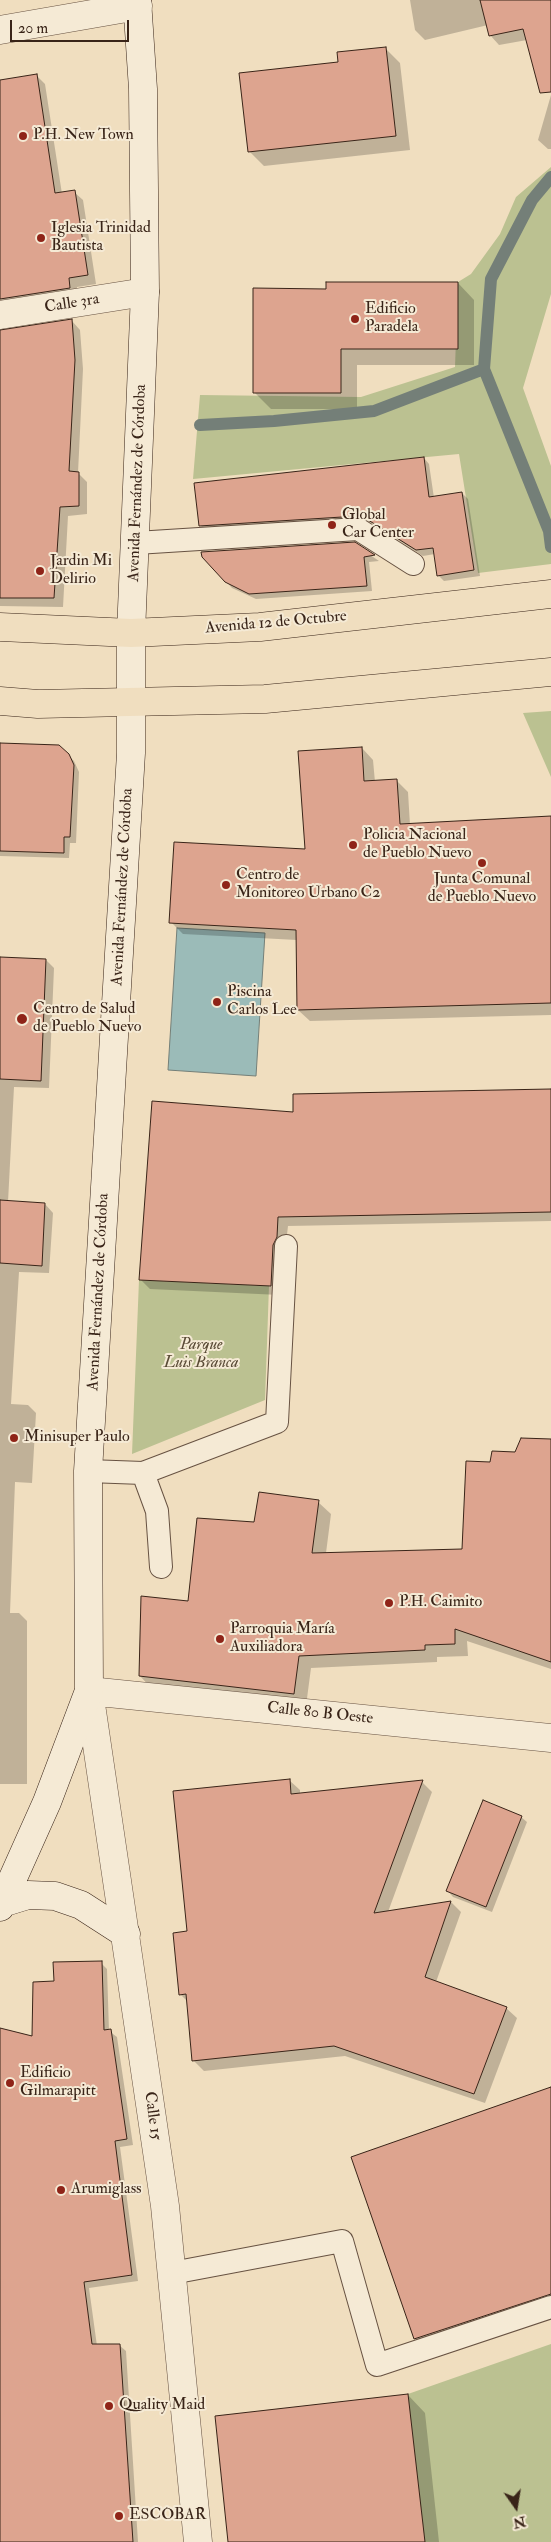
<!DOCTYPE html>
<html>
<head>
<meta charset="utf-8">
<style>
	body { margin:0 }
	#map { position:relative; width:551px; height:2542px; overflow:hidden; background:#f0debf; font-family:"IM FELL Double Pica",serif }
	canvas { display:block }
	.north { position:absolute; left:491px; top:2482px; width:50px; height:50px; -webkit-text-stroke:4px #f5ead5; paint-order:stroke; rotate:167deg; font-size:14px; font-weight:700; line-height:20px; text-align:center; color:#392418 }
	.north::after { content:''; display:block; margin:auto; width:18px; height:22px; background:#392418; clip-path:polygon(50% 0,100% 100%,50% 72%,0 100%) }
	.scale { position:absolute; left:10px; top:20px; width:119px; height:22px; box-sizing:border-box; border:2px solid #392418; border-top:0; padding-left:6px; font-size:15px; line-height:18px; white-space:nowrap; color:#392418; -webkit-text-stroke:4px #f5ead5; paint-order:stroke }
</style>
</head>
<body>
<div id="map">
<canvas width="551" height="2542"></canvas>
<div class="north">N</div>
<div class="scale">20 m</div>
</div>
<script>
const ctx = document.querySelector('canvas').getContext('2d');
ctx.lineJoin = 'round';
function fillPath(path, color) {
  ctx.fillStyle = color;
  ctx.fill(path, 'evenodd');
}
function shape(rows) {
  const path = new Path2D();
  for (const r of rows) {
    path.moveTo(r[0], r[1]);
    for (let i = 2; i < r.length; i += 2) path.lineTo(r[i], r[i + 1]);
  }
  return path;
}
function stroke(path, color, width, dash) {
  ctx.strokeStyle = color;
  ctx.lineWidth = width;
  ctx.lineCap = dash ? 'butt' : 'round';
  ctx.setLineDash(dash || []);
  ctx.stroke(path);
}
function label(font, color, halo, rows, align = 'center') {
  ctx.font = font + ' "IM FELL Double Pica",serif';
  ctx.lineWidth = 4;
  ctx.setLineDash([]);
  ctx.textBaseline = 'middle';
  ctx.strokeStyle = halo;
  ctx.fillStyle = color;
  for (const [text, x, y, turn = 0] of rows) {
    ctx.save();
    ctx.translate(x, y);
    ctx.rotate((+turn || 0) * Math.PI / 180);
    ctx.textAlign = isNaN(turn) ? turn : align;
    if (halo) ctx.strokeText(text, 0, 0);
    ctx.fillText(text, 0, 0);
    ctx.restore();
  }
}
fillPath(shape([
	[551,167,551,294,523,388,551,466,551,564,478,573,459,454,193,479,200,395,361,397,455,367,458,282,471,274,500,234,516,197],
	[551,711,551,777,523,713],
	[139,1280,269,1286,265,1400,132,1454],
	[551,2344,551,2542,424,2542,408,2394]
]), '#bbc191');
const water = shape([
	[177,928,265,933,256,1076,168,1070,177,928]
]);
fillPath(water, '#9bbbb8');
stroke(water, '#747f78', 1);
fillPath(shape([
	[410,0,551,0,551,58,527,40,499,45,490,35,488,25,425,40,415,30],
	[385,48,400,63,410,150,264,166,249,151,339,63],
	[36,75,45,84,62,194,74,192,83,200,96,284,77,287,78,297,0,311,0,81],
	[551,95,551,149,548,149,538,140],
	[458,283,474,300,474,365,357,365,357,409,271,409,254,392,327,290],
	[72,321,80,330,83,369,78,473,87,482,87,514,68,516,63,607,0,606,0,331],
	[424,458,429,464,434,498,462,493,468,499,480,576,444,581,438,575,435,554,423,556,372,523,364,521,206,531,200,525],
	[354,544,379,561,369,562,372,591,256,599,232,588,203,557],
	[0,744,68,755,74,761,79,772,76,843,70,843,69,858,0,856],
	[362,748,373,760,375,782,396,780,408,792,410,825,551,817,551,1015,310,1021,298,1010,297,940,183,934,171,922,306,850],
	[0,959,46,960,54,968,49,1088,14,1087,8,1202,45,1204,53,1213,49,1273,19,1272,11,1404,28,1405,36,1413,32,1483,15,1482,10,1613,19,1613,27,1621,27,1784,0,1784],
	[551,1091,551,1221,288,1226,280,1295,150,1289,140,1279,295,1114],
	[551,1440,551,1669,467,1641,468,1656,437,1657,437,1662,311,1668,306,1706,152,1689,140,1676,189,1602,255,1523,318,1502,331,1514,326,1553,463,1550,491,1463],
	[289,1780,300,1790,300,1794,422,1782,432,1792,388,1912,451,1902,461,1912,436,1982,506,2008,517,2018,485,2103,345,2056,204,2071,194,2061,188,2002,180,1994,189,1932],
	[521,1817,527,1822,492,1912,453,1897,448,1891],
	[101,1963,107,1969,109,2031,117,2037,133,2145,120,2147,138,2281,89,2288,97,2346,119,2345,126,2351,138,2542,0,2542,0,2029,33,2037,55,1982],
	[551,2088,551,2316,432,2355,415,2338],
	[408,2395,425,2413,439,2542,229,2542]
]), '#0003');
stroke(shape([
	[551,177,532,200,491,279,484,369,549,531,551,547],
	[200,425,274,421,374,411,484,369]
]), '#747f78', 12);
const building = shape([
	[480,0,551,0,551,92,540,93,523,29,489,36,480,0],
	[386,47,396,136,248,152,239,73,338,62,337,52,386,47],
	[37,74,55,193,75,190,88,275,69,278,70,288,0,299,0,80,37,74],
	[326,282,458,282,458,349,341,349,341,393,253,393,253,288,326,289,326,282],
	[72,319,75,360,69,471,79,472,79,506,60,507,54,598,0,598,0,330,72,319],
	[424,457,429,497,462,492,474,570,437,576,433,548,416,550,365,518,358,516,199,526,194,483,424,457],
	[355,542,375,555,364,557,367,586,249,594,225,582,202,557,201,552,355,542],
	[0,743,59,745,69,754,74,765,70,837,64,837,64,853,0,851,0,743],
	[362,747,364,781,397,779,400,824,551,816,551,1003,297,1010,296,930,169,923,174,842,305,849,298,751,362,747],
	[0,957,46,959,41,1081,0,1079,0,957],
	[551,1089,551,1212,278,1217,277,1237,273,1245,271,1286,139,1280,152,1101,293,1112,293,1094,551,1089],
	[0,1200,45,1203,42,1266,0,1263,0,1200],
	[521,1438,551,1439,551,1662,455,1629,455,1644,425,1645,425,1650,299,1656,294,1694,139,1676,141,1596,188,1601,197,1518,254,1522,259,1492,319,1500,312,1553,462,1549,466,1461,490,1462,492,1451,515,1452,521,1438],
	[290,1779,291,1794,423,1780,374,1913,451,1901,425,1977,507,2007,474,2094,334,2046,192,2061,186,1994,179,1995,173,1933,187,1931,173,1791,290,1779],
	[483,1800,522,1816,486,1907,446,1891,483,1800],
	[102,1961,104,2030,111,2029,127,2139,115,2141,132,2275,84,2282,92,2344,120,2344,133,2542,0,2542,0,2028,32,2036,33,1982,54,1981,53,1962,102,1961],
	[551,2087,551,2294,414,2339,351,2157,551,2087],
	[408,2394,425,2542,228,2542,215,2416,408,2394]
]);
fillPath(building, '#dda48f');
stroke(building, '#392418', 1);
const service = shape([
	[136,543,358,529,413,564],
	[88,1471,143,1473,277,1422,286,1246],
	[143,1473,157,1511,161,1567],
	[172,2273,342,2241,377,2365,551,2307]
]);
const minor = shape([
	[0,30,138,6],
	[0,315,145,292],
	[198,2542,165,2206,89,1691,551,1738]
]);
const secondary = shape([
	[2,1903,28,1895,55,1896,81,1905,126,1934],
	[0,1907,47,1802,89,1691,88,1471,131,753,131,633,145,292,143,89,137,0]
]);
const primary = shape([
	[0,627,131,633,260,627,551,594],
	[0,701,38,704,265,699,551,672]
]);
stroke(service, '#675242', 24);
stroke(minor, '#675242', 29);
stroke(secondary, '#392418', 29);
stroke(primary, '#392418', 29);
stroke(service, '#f5ead5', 22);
stroke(minor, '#f5ead5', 28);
stroke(secondary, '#f5ead5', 28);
stroke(primary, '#f0debf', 28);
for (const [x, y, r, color] of [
	[23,136,5,"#8f2418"],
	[41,238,5,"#8f2418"],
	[355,319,5,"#8f2418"],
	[332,525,5,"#8f2418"],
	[40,571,5,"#8f2418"],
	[353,845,5,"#8f2418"],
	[482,863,5,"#8f2418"],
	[226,885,5,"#8f2418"],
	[217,1002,5,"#8f2418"],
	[22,1019,6,"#8f2418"],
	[14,1438,5,"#8f2418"],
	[389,1603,5,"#8f2418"],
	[220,1639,5,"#8f2418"],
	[10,2083,5,"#8f2418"],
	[61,2190,5,"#8f2418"],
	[109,2406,5,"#8f2418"],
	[119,2516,5,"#8f2418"]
]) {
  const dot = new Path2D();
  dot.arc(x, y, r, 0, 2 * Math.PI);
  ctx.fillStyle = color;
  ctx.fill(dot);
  stroke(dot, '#f5ead5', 2);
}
label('16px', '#392418', '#f5ead5', [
	["P.H. New Town",33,136],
	["Iglesia Trinidad",51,229],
	["Bautista",51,247],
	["Edificio",365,310],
	["Paradela",365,328],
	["Global",342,516],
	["Car Center",342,534],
	["Jardin Mi",50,562],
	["Delirio",50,580],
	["Policia Nacional",363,836],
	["de Pueblo Nuevo",363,854],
	["Centro de",236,876],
	["Monitoreo Urbano C2",236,894],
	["Junta Comunal",482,880,"center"],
	["de Pueblo Nuevo",482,898,"center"],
	["Piscina",227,993],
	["Carlos Lee",227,1011],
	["Centro de Salud",33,1010],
	["de Pueblo Nuevo",33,1028],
	["Minisuper Paulo",24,1438],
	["P.H. Caimito",399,1603],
	["Parroquia María",230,1630],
	["Auxiliadora",230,1648],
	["Edificio",20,2074],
	["Gilmarapitt",20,2092],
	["Arumiglass",71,2190],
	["Quality Maid",119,2406],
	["ESCOBAR",129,2516]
], 'left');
label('16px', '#392418', '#f5ead5', [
	["Calle 3ra",72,304,-9],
	["Avenida Fernández de Córdoba",138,483,-88],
	["Avenida 12 de Octubre",276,623,-5],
	["Avenida Fernández de Córdoba",123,887,-87],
	["Avenida Fernández de Córdoba",99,1292,-87],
	["Calle 80 B Oeste",320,1714,6],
	["Calle 15",152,2116,82]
]);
label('italic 16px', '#5a4b36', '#f5ead5', [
	["Parque",201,1346],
	["Luis Branca",201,1364]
]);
</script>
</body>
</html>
